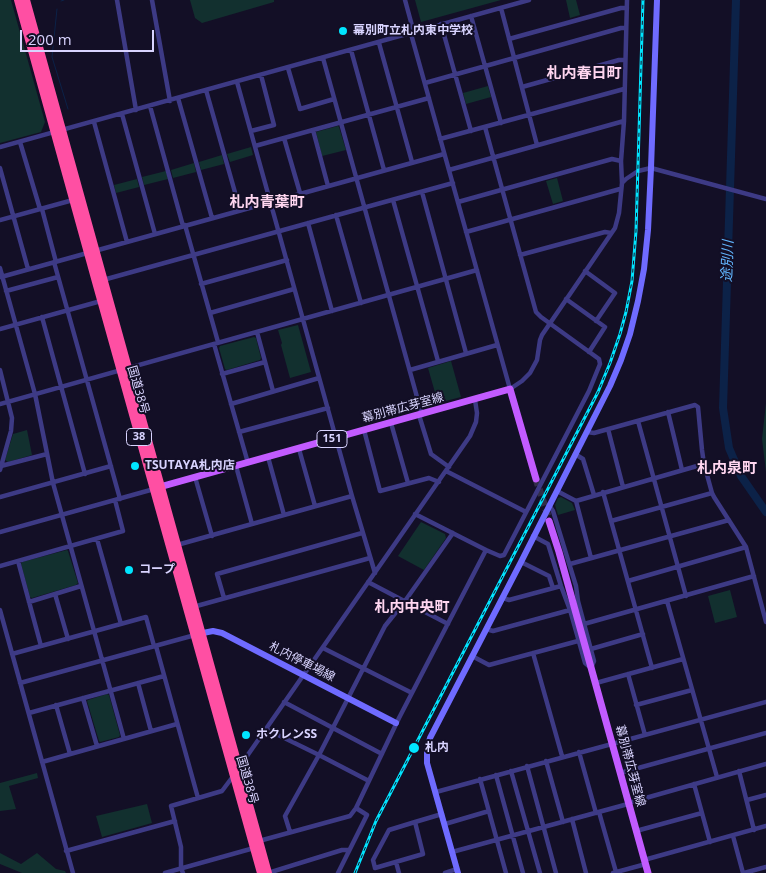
<!DOCTYPE html>
<html>
<head>
<meta charset="utf-8">
<style>
	body { margin:0 }
	#map { position:relative; width:766px; height:873px; overflow:hidden; background:#130f26; font-family:"Open Sans",sans-serif }
	canvas { display:block }
	.scale { position:absolute; left:20px; top:30px; width:134px; height:22px; box-sizing:border-box; border:2px solid #d9d4ff; border-top:0; padding-left:6px; font-size:15px; line-height:18px; white-space:nowrap; color:#d9d4ff; -webkit-text-stroke:4px #130f26; paint-order:stroke }
</style>
</head>
<body>
<div id="map">
<canvas width="766" height="873"></canvas>
<div class="scale">200 m</div>
</div>
<script>
const ctx = document.querySelector('canvas').getContext('2d');
ctx.lineJoin = 'round';
function fillPath(path, color) {
  ctx.fillStyle = color;
  ctx.fill(path, 'evenodd');
}
function shape(rows) {
  const path = new Path2D();
  for (const r of rows) {
    path.moveTo(r[0], r[1]);
    for (let i = 2; i < r.length; i += 2) path.lineTo(r[i], r[i + 1]);
  }
  return path;
}
function stroke(path, color, width, dash) {
  ctx.strokeStyle = color;
  ctx.lineWidth = width;
  ctx.lineCap = dash ? 'butt' : 'round';
  ctx.setLineDash(dash || []);
  ctx.stroke(path);
}
function label(font, color, halo, rows, align = 'center') {
  ctx.font = font + ' "Open Sans","Noto Sans JP",sans-serif';
  ctx.lineWidth = 4;
  ctx.setLineDash([]);
  ctx.textBaseline = 'middle';
  ctx.strokeStyle = halo;
  ctx.fillStyle = color;
  for (const [text, x, y, turn = 0] of rows) {
    ctx.save();
    ctx.translate(x, y);
    ctx.rotate((+turn || 0) * Math.PI / 180);
    ctx.textAlign = isNaN(turn) ? turn : align;
    if (halo) ctx.strokeText(text, 0, 0);
    ctx.fillText(text, 0, 0);
    ctx.restore();
  }
}
fillPath(shape([
	[0,0,11,0,45,122,41,132,0,143],
	[190,0,274,0,274,2,202,23,195,18],
	[415,0,501,0,421,22],
	[566,0,576,0,580,15,570,18],
	[488,86,491,97,466,104,463,93],
	[338,126,339,127,346,150,322,156,316,132],
	[251,147,253,155,230,162,227,154],
	[222,155,224,164,201,170,199,162],
	[194,163,196,172,173,178,171,170],
	[166,171,168,179,144,185,142,177],
	[557,178,563,201,553,204,546,181],
	[137,179,139,187,116,193,114,185],
	[298,325,311,372,290,378,281,345,282,343,278,330],
	[254,337,256,338,261,358,260,360,227,370,225,369,219,348,220,346],
	[451,361,461,397,438,403,428,368],
	[766,403,766,472,762,439],
	[27,430,32,455,8,462,5,460,13,434],
	[561,497,572,503,575,510,558,515,555,505,558,498],
	[421,522,445,534,446,538,424,570,398,556],
	[67,550,68,551,78,583,76,585,32,598,30,597,21,564,22,562],
	[730,590,737,617,715,623,708,596],
	[107,694,109,695,120,735,119,737,100,742,99,741,87,701,88,700],
	[37,773,38,778,9,786,16,809,0,811,0,783],
	[147,804,152,823,102,837,96,816],
	[0,853,21,864,37,853,56,869,65,871,66,873,22,873,0,864]
]), '#12302f');
stroke(shape([
	[61,1,64,0],
	[57,9,52,57,68,109]
]), '#0c2248', 1);
stroke(shape([
	[736,0,723,408,729,448,741,476,766,512]
]), '#0c2248', 8);
stroke(shape([
	[536,479,548,516]
]), '#312d47', 7, [7, 3.5]);
stroke(shape([
	[117,0,136,110],
	[152,0,170,101],
	[405,0,414,33],
	[501,8,537,145],
	[471,16,501,123],
	[441,24,471,131],
	[411,34,510,389,522,381,530,373,537,360,540,340,542,335,615,228,619,213,622,183,626,179,638,171,651,168,766,199],
	[509,39,621,8,627,8],
	[379,43,412,162],
	[351,50,384,170],
	[323,58,422,415],
	[288,68,300,109,334,99],
	[237,82,352,496,375,573],
	[425,83,621,28,626,28],
	[522,87,619,60,625,60],
	[206,90,240,210],
	[178,98,212,218],
	[150,106,183,226],
	[122,114,155,234],
	[94,122,127,242],
	[313,130,328,186],
	[251,131,274,125,261,75],
	[284,138,300,193],
	[440,139,624,89],
	[20,142,40,209],
	[255,146,429,98],
	[0,147,529,0],
	[0,168,28,269],
	[449,170,624,121],
	[622,183,621,161,624,121,627,0],
	[422,192,466,353],
	[393,200,438,361],
	[458,202,612,159,621,161],
	[42,209,56,262],
	[336,215,361,303],
	[0,220,73,200],
	[308,223,332,311],
	[185,225,218,342],
	[466,232,620,189],
	[520,255,605,232,611,233],
	[54,262,120,499],
	[0,268,35,394,53,483,124,739],
	[585,271,615,293,596,321],
	[1,277,444,154],
	[103,280,453,183],
	[201,284,287,260],
	[6,291,58,277],
	[566,299,605,327,589,352],
	[210,313,294,289],
	[42,317,85,474],
	[0,329,101,301],
	[257,332,273,391],
	[214,344,248,463],
	[0,370,12,418,11,431,0,470],
	[410,370,497,345],
	[222,374,265,362],
	[0,404,477,270],
	[231,404,319,378],
	[668,412,682,470],
	[419,415,431,454,449,467],
	[638,421,686,596],
	[391,423,408,483],
	[608,429,623,487],
	[364,430,380,491,429,478,439,482],
	[239,432,328,408],
	[587,432,594,433,695,405,698,407,702,450,704,464,712,493,714,497,746,547,766,622],
	[299,449,315,506],
	[575,454,583,459,594,495],
	[268,457,284,515],
	[1,466,47,454],
	[236,466,252,524],
	[446,471,526,512],
	[195,477,212,536],
	[557,491,576,501,704,464],
	[603,492,652,668],
	[0,497,111,466],
	[576,501,591,558],
	[415,514,486,550,500,556,504,555,589,391,600,364,599,359,541,317,536,312,485,127],
	[611,521,712,493],
	[0,532,154,489],
	[533,536,548,544,549,547,561,586,570,610,585,663,591,668,594,661,578,601,576,586,553,511,549,505],
	[97,539,121,624],
	[177,545,352,496],
	[18,561,41,646],
	[521,562,549,576,553,588],
	[570,564,729,520],
	[0,566,123,531,115,500],
	[628,581,746,547],
	[368,582,448,624],
	[55,594,68,639],
	[224,598,217,574,362,533],
	[503,598,509,600,561,586],
	[667,601,717,777],
	[29,602,81,586],
	[193,607,370,558],
	[0,610,73,873],
	[584,624,754,576],
	[486,629,493,631,570,610],
	[156,646,198,798],
	[323,648,412,693],
	[591,649,643,634],
	[533,653,562,756],
	[12,654,146,617,154,646],
	[472,656,489,665,578,641],
	[628,674,645,735],
	[20,683,195,635],
	[138,683,151,731],
	[596,683,683,659],
	[83,698,97,746],
	[284,702,382,754],
	[56,705,70,754],
	[636,705,692,690],
	[29,713,164,676],
	[266,729,319,755,369,781],
	[579,752,596,813],
	[546,761,563,822],
	[42,762,177,724],
	[527,766,556,873],
	[238,769,470,436,476,422,477,413,475,400],
	[511,771,540,873],
	[739,771,754,830],
	[620,773,766,733],
	[496,775,523,873],
	[480,779,506,873],
	[694,784,710,842],
	[436,792,766,702],
	[747,800,766,795],
	[628,803,766,764],
	[599,812,616,872],
	[572,819,586,873],
	[415,822,423,854,375,868,373,860,389,830,415,822,442,814],
	[445,824,489,811],
	[636,831,702,813],
	[290,832,285,816,319,755,385,626,405,601,453,533],
	[733,836,743,873],
	[66,851,175,821],
	[452,852,628,804],
	[644,860,766,826],
	[396,862,399,873],
	[165,873,254,848,259,841,350,816,356,808,399,718,486,550],
	[183,873,181,868,181,847,171,806,222,791,234,775],
	[268,873,342,850,349,850],
	[338,873,367,815,356,808],
	[445,873,457,869],
	[613,873,646,864],
	[744,873,766,867]
]), '#3d3a85', 4.5);
stroke(shape([
	[198,634,213,631,222,633,396,723],
	[458,873,427,763,427,752,428,745,430,738,521,562,610,386,621,360,630,334,638,301,644,269,648,230,651,168,657,0]
]), '#6f6bff', 6);
stroke(shape([
	[156,488,510,389,536,479],
	[549,521,559,552,648,873]
]), '#c25bff', 7);
stroke(shape([
	[18,0,96,282,261,873],
	[26,0,268,873]
]), '#ff4fa3', 8);
const rail = shape([
	[355,873,376,821,598,392,610,363,620,334,626,312,632,281,636,231,643,0]
]);
stroke(rail, '#00e5ff', 3);
stroke(rail, '#130f26', 1, [4]);
for (const [x, y, r, color] of [
	[343,31,5,"#00e5ff"],
	[135,466,5,"#00e5ff"],
	[129,570,5,"#00e5ff"],
	[246,735,5,"#00e5ff"],
	[414,748,6,"#00e5ff"]
]) {
  const dot = new Path2D();
  dot.arc(x, y, r, 0, 2 * Math.PI);
  ctx.fillStyle = color;
  ctx.fill(dot);
  stroke(dot, '#130f26', 2);
}
for (const [x, y, w] of [
	[139,437,25],
	[332,439,30]
]) {
  const box = new Path2D();
  box.roundRect(x - w / 2, y - 8.5, w, 17, 4);
  ctx.fillStyle = '#130f26';
  ctx.fill(box);
  stroke(box, '#d9d4ff', 1);
}
label('bold 11px', '#d9d4ff', null, [
	["38",139,437],
	["151",332,439]
]);
label('bold 12px', '#d9d4ff', '#130f26', [
	["幕別町立札内東中学校",353,31],
	["TSUTAYA札内店",145,466],
	["コープ",139,570],
	["ホクレンSS",256,735],
	["札内",425,748]
], 'left');
label('12px', '#d9d4ff', '#130f26', [
	["国道38号",138,390,74],
	["幕別帯広芽室線",403,408,-15],
	["札内停車場線",302,662,27],
	["幕別帯広芽室線",630,766,75],
	["国道38号",247,780,74]
]);
label('italic 14px', '#62b6ff', '#130f26', [
	["途別川",728,261,-88]
]);
label('bold 15px', '#ffd6f0', '#130f26', [
	["札内春日町",584,74],
	["札内青葉町",267,203],
	["札内泉町",727,469],
	["札内中央町",412,608]
]);
</script>
</body>
</html>
